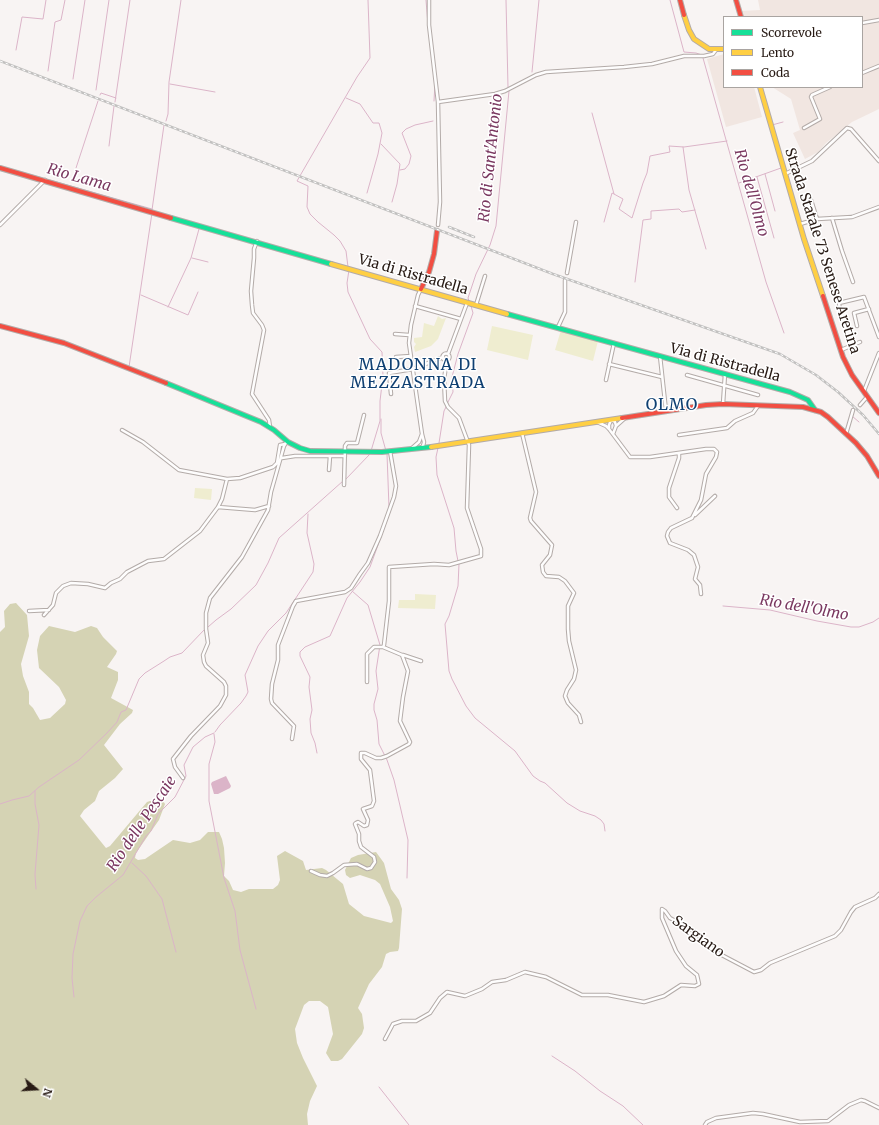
<!DOCTYPE html>
<html>
<head>
<meta charset="utf-8">
<style>
	body { margin:0 }
	#map { position:relative; width:879px; height:1125px; overflow:hidden; background:#f8f4f3; font-family:Merriweather,serif }
	canvas { display:block }
	.legend { position:absolute; left:723px; top:16px; width:140px; height:72px; box-sizing:border-box; background:#fff; border:1px solid #a9a4a1; margin:0; padding:5px 7px; list-style:none; font-size:12px; color:#281b15 }
	.legend li { display:flex; align-items:center; gap:8px; height:20px }
	.legend b { width:20px; border:1px solid #a9a4a1 }
	.north { position:absolute; left:16px; top:1069px; width:40px; height:40px; -webkit-text-stroke:3px #fff; paint-order:stroke; rotate:108deg; font-size:11px; font-weight:700; line-height:16px; text-align:center; color:#281b15 }
	.north::after { content:''; display:block; margin:auto; width:14px; height:18px; background:#281b15; clip-path:polygon(50% 0,100% 100%,50% 72%,0 100%) }
</style>
</head>
<body>
<div id="map">
<canvas width="879" height="1125"></canvas>
<ul class="legend">
<li><b style="height:5px;background:#16e098"></b>Scorrevole</li>
<li><b style="height:5px;background:#ffcf43"></b>Lento</li>
<li><b style="height:5px;background:#f24e42"></b>Coda</li>
</ul>
<div class="north">N</div>
</div>
<script>
const ctx = document.querySelector('canvas').getContext('2d');
ctx.lineJoin = 'round';
function fillPath(path, color) {
  ctx.fillStyle = color;
  ctx.fill(path, 'evenodd');
}
function shape(rows) {
  const path = new Path2D();
  for (const r of rows) {
    if (r.length === 3) {
      path.moveTo(r[0] + r[2], r[1]);
      path.arc(r[0], r[1], r[2], 0, 2 * Math.PI);
      continue;
    }
    path.moveTo(r[0], r[1]);
    for (let i = 2; i < r.length; i += 2) path.lineTo(r[i], r[i + 1]);
  }
  return path;
}
function stroke(path, color, width, dash) {
  ctx.strokeStyle = color;
  ctx.lineWidth = width;
  ctx.lineCap = dash ? 'butt' : 'round';
  ctx.setLineDash(dash || []);
  ctx.stroke(path);
}
function label(font, color, halo, rows, align = 'center') {
  ctx.font = font + ' Merriweather,serif';
  ctx.lineWidth = 3;
  ctx.setLineDash([]);
  ctx.textBaseline = 'middle';
  ctx.strokeStyle = halo;
  ctx.fillStyle = color;
  for (const [text, x, y, turn = 0] of rows) {
    ctx.save();
    ctx.translate(x, y);
    ctx.rotate((+turn || 0) * Math.PI / 180);
    ctx.textAlign = isNaN(turn) ? turn : align;
    if (halo) ctx.strokeText(text, 0, 0);
    ctx.fillText(text, 0, 0);
    ctx.restore();
  }
}
fillPath(shape([
	[758,0,879,0,879,109,852,122,826,143,818,152,805,159,793,133,800,130,791,99,772,87,862,87,862,17,743,17,741,11,760,10],
	[724,54,724,87,754,87,762,117,726,127,707,59]
]), '#f1e6e1');
fillPath(shape([
	[438,316,442,319,446,318,438,339,431,346,415,352,414,347,416,344,414,342,414,338,422,337,424,323,434,326],
	[492,326,533,335,528,360,487,350],
	[561,330,598,341,593,361,555,350],
	[195,488,212,489,211,500,194,498],
	[415,594,436,595,435,609,398,608,399,600,415,600]
]), '#efedd0');
fillPath(shape([
	[16,603,27,615,29,636,21,664,23,676,29,692,29,704,33,708,40,720,50,718,65,704,66,700,59,687,39,668,37,650,40,636,49,626,75,632,91,626,97,628,103,637,117,651,116,654,107,667,118,672,118,680,111,698,133,710,132,713,120,724,104,745,123,769,115,778,99,791,95,801,84,810,80,816,106,848,110,846,147,802,150,801,163,801,165,804,159,820,136,853,135,858,138,860,145,859,173,840,190,843,200,840,208,832,219,832,222,839,224,848,225,863,224,876,229,881,233,890,241,892,249,889,273,889,278,885,280,880,277,856,285,851,303,861,306,870,322,868,326,870,343,884,349,904,364,916,391,923,393,921,390,907,380,884,375,880,360,875,350,878,346,875,345,870,351,858,358,855,376,852,384,863,391,889,399,900,402,909,399,948,398,951,390,952,386,954,382,967,369,984,358,1008,362,1014,364,1028,362,1034,342,1059,338,1061,331,1061,326,1053,333,1034,328,1007,320,1001,309,1001,304,1005,295,1029,297,1043,303,1058,317,1086,310,1101,307,1114,308,1125,0,1125,0,632,5,627,4,611,10,604]
]), '#d5d3b4');
fillPath(shape([
	[226,776,231,786,230,788,218,794,214,794,211,784,212,782]
]), '#dbb4c8');
stroke(shape([
	[426,0,428,25],
	[506,0,508,87],
	[670,0,684,52,696,53,702,55],
	[16,50,22,17,43,19,46,0],
	[703,58,766,282,784,333],
	[48,71,55,22,61,20,65,0],
	[532,72,539,0],
	[73,79,85,0],
	[170,84,215,92],
	[96,90,109,0],
	[100,95,101,93,116,98],
	[346,98,360,104,373,123,379,123,382,133,378,154,367,193],
	[434,101,435,83],
	[115,102,130,0],
	[592,113,614,194,623,199,619,209,632,218,643,183,647,173,650,156,670,152,669,146,684,147,727,141],
	[166,121,168,114,169,82,181,0],
	[772,125,783,122],
	[381,144,400,164,397,184,392,202],
	[109,146,114,106],
	[683,147,689,190,706,249],
	[0,166,152,209],
	[76,168,98,101],
	[400,170,405,169,409,164,411,156,402,133,406,129,415,125,433,121],
	[765,174,775,211],
	[757,177,774,238],
	[739,183,781,168],
	[152,210,164,125],
	[604,222,612,193,614,194],
	[192,258,208,262],
	[348,267,346,251,340,241,334,235,318,222,310,214,307,207,308,186,297,181,357,77,370,58,368,0],
	[349,270,347,283,348,292,370,339,382,352,383,376,380,401,380,421,371,451],
	[635,282,643,220,651,219,651,211,679,209,682,212,695,210],
	[141,295,188,315,198,292],
	[469,301,468,298,476,274,490,245,496,226,509,91],
	[168,307,191,258,199,229],
	[129,367,152,213],
	[447,404,453,392,452,377,458,354,473,313,471,306],
	[852,416,859,422],
	[381,419,381,433,386,451],
	[439,443,444,411,446,407],
	[438,448,436,457,437,475,454,528,456,551,458,561],
	[387,454,389,507],
	[346,479,370,454],
	[459,564,458,586,449,616,445,624,449,671,452,679,466,706,475,718,515,751,533,776,540,781,545,783,567,803,580,811,595,816,601,820,604,824,605,831],
	[352,591,368,605,380,645,376,671,378,689,374,704,374,710,377,720,379,744,387,760,394,780,408,840,407,878],
	[723,606,770,610,817,621,851,627,859,627,873,622,879,618],
	[208,627,216,620,231,609,256,585,268,563,279,538,343,481],
	[215,732,220,725,241,703,246,696,248,692,245,675,258,646,268,631,286,613,313,572,314,564,307,533,308,514],
	[214,734,215,742,209,764,209,801,224,878,235,911,240,950,256,1009],
	[317,753,315,743,311,733,310,719,312,710,309,687,310,677,300,656,300,652,305,647,330,636,347,598,360,582,370,567,390,512],
	[35,791,35,804,39,825,35,874,36,889],
	[0,804,12,800,29,796,39,787,79,760,107,733,117,722,121,712,126,710,139,679,145,673,164,661,170,657,182,653,205,629],
	[132,863,146,876,162,899,176,952],
	[74,997,72,978,73,954,80,921,87,906,96,897,123,875,146,836,151,831,158,814,175,797,186,776,184,765,193,747,205,737,214,733],
	[552,1056,575,1071,600,1091,623,1106,643,1125],
	[379,1087,409,1125]
]), '#dbb4c8', 1);
const street = shape([
	[429,0,429,25,438,102,440,202,438,225],
	[862,23,879,20],
	[862,73,879,66],
	[438,102,495,94,505,91,536,75,546,72,624,67,652,64,684,56,704,56,713,54,716,50],
	[804,128,820,119,811,97,812,95,830,87],
	[785,174,812,161,847,128,851,129,879,161],
	[811,200,817,219],
	[832,218,842,251,853,282],
	[800,224,817,219,852,217,879,207],
	[0,225,45,180],
	[257,241,254,249,254,258,251,291,252,305,253,313,262,325,264,330,252,394,269,420,270,427],
	[567,273,576,222],
	[476,305,485,276],
	[415,306,461,319],
	[840,311,839,303,864,297,879,337],
	[857,326,854,313,869,309],
	[558,327,565,312,565,280],
	[395,334,409,335],
	[841,350,860,342],
	[446,357,3.5],
	[448,354,467,303],
	[660,356,666,411],
	[396,357,411,356],
	[609,364,662,377],
	[687,375,758,395],
	[606,380,614,343],
	[864,391,879,353],
	[391,394,389,373,413,369,443,357],
	[723,404,725,374],
	[860,405,867,397],
	[597,422,606,426,609,429,630,457,650,457,706,449,714,449,717,452,716,457,706,474,701,500,692,518],
	[609,429,609,425,611,420,615,422,616,426],
	[122,430,143,442,179,470,227,479],
	[522,433,536,492,530,518,531,521,552,545,550,555,542,565,543,572,546,576,559,577,565,581,574,593,568,606,568,629,569,641,576,670,574,679,567,690,565,696,568,703,579,715,581,722],
	[613,434,616,426,625,418],
	[846,434,853,410],
	[679,435,727,428,735,421,753,413,758,406],
	[421,448,423,446,424,442,422,434,409,343,411,325,418,295,421,289],
	[411,449,419,442,422,434],
	[282,458,295,456,345,456],
	[329,470,330,456],
	[344,485,345,446,347,443,357,443,364,415],
	[218,507,222,499,227,479,240,478,273,467,277,463,280,445,285,444],
	[677,508,669,497,669,488,679,458,679,453],
	[695,515,715,496],
	[692,518,671,528,668,532,667,536,670,543,688,550,694,555,698,567,695,579,700,585,701,594],
	[29,611,49,610],
	[44,615,53,605,56,593,63,586,71,583,88,584,105,588,111,583,120,579,127,572,148,561,164,559,200,531,218,507,255,510,269,506],
	[403,655,421,661],
	[367,682,367,654,374,647,383,647,384,645,389,601,389,567,434,564,449,565,481,556,481,549,467,508,469,445,459,418,448,407,445,401,444,379,447,360],
	[292,739,294,726,272,703,271,699,272,684,278,660,278,645,293,606,296,601,345,592,351,588,360,574,368,563,380,536,394,497,396,486,390,451],
	[183,778,175,767,173,759,191,736,220,706,226,695,226,686,224,682,206,666,204,662,203,655,208,643,206,629,206,613,210,598,242,557,268,510,271,492,284,446,287,441],
	[311,871,320,875,327,876,333,873,344,865,357,864,367,869,371,868,375,862,374,857,361,847,359,841,359,834,355,824,356,823,358,822,364,826,367,825,368,820,363,809,372,806,374,801,370,770,361,759,361,753,365,753,376,758,381,758,387,756,409,744,410,742,400,721,403,697,408,671,402,655,383,647],
	[385,1039,393,1024,402,1021,416,1021,430,1013,440,998,447,992,465,996,482,989,492,982,506,980,525,972,546,977,582,995,608,995,644,1002,664,996,681,985,695,986,699,984,697,975,686,966,676,951,662,918,662,909,665,911,670,918,694,931,707,945,716,952,754,972,761,970,770,963,835,936,841,930,851,912,855,907,875,898,879,894],
	[705,1125,707,1122,716,1118,753,1113,763,1114,800,1122,828,1121,849,1105,861,1100,865,1101,879,1108]
]);
const fast = shape([
	[171,218,331,264],
	[507,314,790,392,808,400,815,410],
	[166,383,261,422,274,430,288,442,300,448,310,451,382,452,431,447]
]);
const slow = shape([
	[684,15,689,30,694,39,709,49,724,49],
	[760,87,804,239,823,296],
	[331,264,507,314],
	[431,447,622,418]
]);
const jam = shape([
	[680,0,684,15],
	[736,0,741,17],
	[0,168,171,218],
	[421,289,429,272,434,254,437,231],
	[823,296,843,357,852,375,879,413],
	[0,326,64,343,166,383],
	[622,418,706,405,723,404,803,407,821,412,828,417,856,443,867,456,879,476]
]);
stroke(street, '#b3aba8', 4.5);
stroke(fast, '#b3aba8', 6);
stroke(slow, '#b3aba8', 6);
stroke(jam, '#b3aba8', 6);
stroke(street, '#fefdfd', 2.5);
stroke(fast, '#16e098', 4);
stroke(slow, '#ffcf43', 4);
stroke(jam, '#f24e42', 4);
const rail = shape([
	[0,61,553,274,780,354,816,375,838,392,863,415,879,434],
	[449,227,474,237]
]);
stroke(rail, '#c2c1c0', 2.5);
stroke(rail, '#fff', 1, [3]);
label('14px', '#281b15', '#fff', [
	["Strada Statale 73 Senese Aretina",822,251,72],
	["Via di Ristradella",413,275,16],
	["Via di Ristradella",725,363,15],
	["Sargiano",698,937,36]
]);
label('italic 15px', '#7a3860', '#fff', [
	["Rio di Sant'Antonio",491,158,-84],
	["Rio Lama",79,178,16],
	["Rio dell'Olmo",751,193,74],
	["Rio dell'Olmo",804,608,10],
	["Rio delle Pescaie",142,824,-56]
]);
ctx.letterSpacing = '1px';
label('16px', '#104072', '#fff', [
	["MADONNA DI",418,365],
	["MEZZASTRADA",418,383],
	["OLMO",672,405]
]);
ctx.letterSpacing = '0px';
</script>
</body>
</html>
